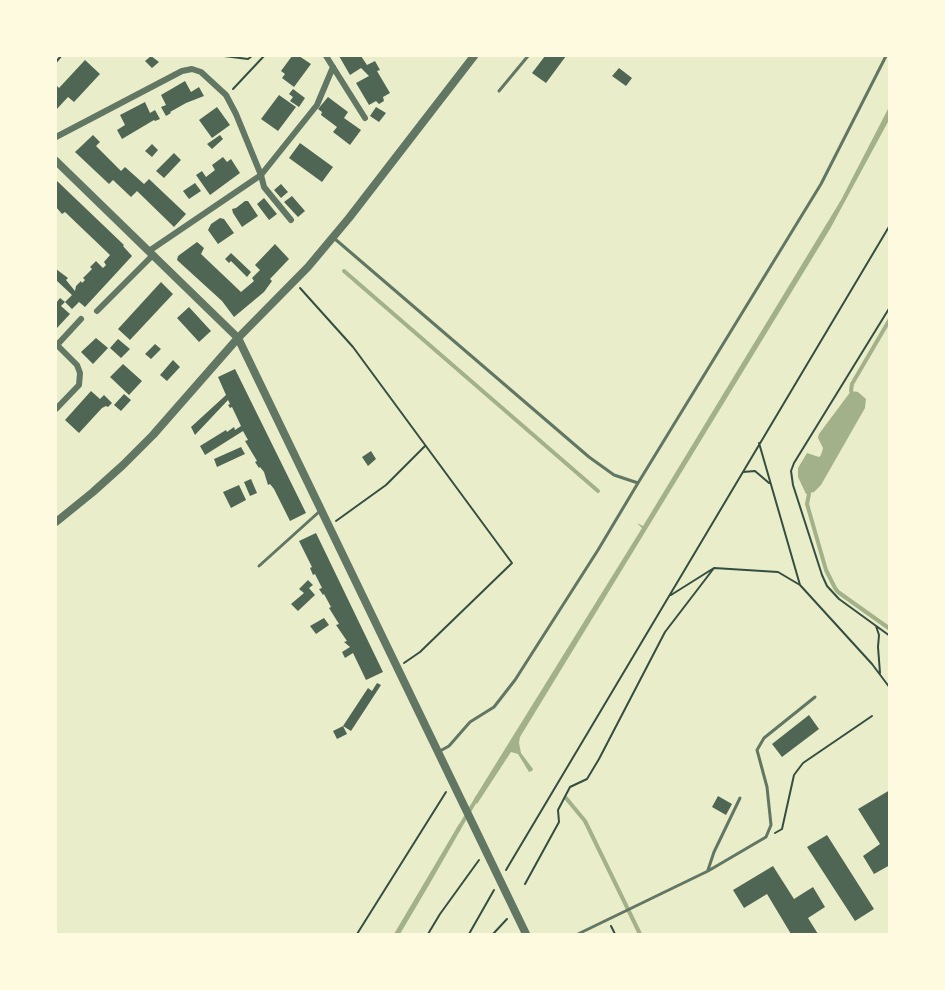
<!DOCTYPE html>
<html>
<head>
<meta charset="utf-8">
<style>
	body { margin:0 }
	#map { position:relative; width:945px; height:990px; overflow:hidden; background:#e9edc9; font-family:Mulish,sans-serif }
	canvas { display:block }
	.frame { position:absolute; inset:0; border:57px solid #fefae0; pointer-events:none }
</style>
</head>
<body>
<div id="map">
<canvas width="945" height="990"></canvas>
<div class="frame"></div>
</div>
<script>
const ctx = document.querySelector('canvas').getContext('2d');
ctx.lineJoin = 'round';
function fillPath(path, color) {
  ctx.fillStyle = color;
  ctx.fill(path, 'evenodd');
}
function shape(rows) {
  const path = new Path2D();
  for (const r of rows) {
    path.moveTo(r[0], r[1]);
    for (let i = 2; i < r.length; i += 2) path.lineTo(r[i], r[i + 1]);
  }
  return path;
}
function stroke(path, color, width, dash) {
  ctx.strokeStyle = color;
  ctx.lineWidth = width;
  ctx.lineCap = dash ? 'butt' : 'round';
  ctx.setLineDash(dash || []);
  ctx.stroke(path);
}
fillPath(shape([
	[889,107,889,120,830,229,520,737,519,743,521,753,533,769,532,771,529,772,518,754,511,752,477,804,474,799,642,528,637,523,643,526,841,200],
	[851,391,858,392,866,399,865,408,821,485,814,492,806,494,798,477,798,468,807,453,819,457,821,455,823,448,818,438,819,434],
	[459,824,461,829,429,885,400,934,394,934]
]), '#a3b18a');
stroke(shape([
	[344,271,598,491],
	[851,391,852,384,890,319],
	[809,494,807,504,826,570,835,588,838,592,890,629],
	[566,798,585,821,640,934],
	[458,830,477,798]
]), '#a3b18a', 4);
fillPath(shape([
	[151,56,159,62,152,68,145,61],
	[292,56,299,56,311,64,294,87,282,78,285,74,281,71],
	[339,56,361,56,367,65,375,61,380,70,377,71,390,93,383,97,384,101,379,104,376,101,369,105,356,83,369,76,361,68,350,75],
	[545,56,566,56,546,83,532,73],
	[85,60,100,74,74,102,68,97,56,110,56,85,59,88],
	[619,68,632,78,626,86,612,76],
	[185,81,191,92,199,87,204,96,186,103,170,112,171,113,166,116,161,107,166,105,161,95],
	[293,89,305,98,299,107,290,101,293,97,289,94],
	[279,95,296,107,278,131,261,119],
	[328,97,348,112,344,118,361,130,350,145,333,132,337,127,321,115,322,112,318,109],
	[145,102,150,113,155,110,160,119,155,121,154,120,122,139,117,130,125,125,120,115],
	[217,107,230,125,212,138,199,120],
	[376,107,386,113,379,122,370,116],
	[93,135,100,142,96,146,121,171,125,167,144,184,149,179,186,214,174,227,137,191,131,197,113,180,109,184,75,152],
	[220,135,223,139,212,149,207,144],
	[300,143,333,167,322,182,289,158],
	[152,144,158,150,152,157,145,151],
	[174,153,181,160,164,178,156,171],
	[223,157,227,162,231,159,240,173,210,195,196,175,202,171,206,177,215,170,212,165],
	[56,180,124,245,123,246,132,256,85,307,79,302,72,309,65,302,61,306,70,314,57,328,56,327,56,303,60,298,65,302,72,295,56,280,56,269,68,278,66,280,75,291,76,286,81,281,82,283,85,280,83,278,92,269,90,267,96,261,103,268,106,265,104,262,110,255,65,212,62,214,56,207],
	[195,183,201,191,189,199,183,191],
	[281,184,288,192,281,198,274,190],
	[292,196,305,211,298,217,284,202],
	[264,198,277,214,269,220,257,204],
	[245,201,248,201,258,216,242,227,233,213,232,209,236,208],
	[220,218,224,219,234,233,218,244,208,230,211,224],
	[197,242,204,248,201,254,241,292,254,281,252,278,260,270,255,265,275,244,289,259,270,279,272,281,264,292,234,317,222,301,177,260,178,256],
	[231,253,251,272,247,277,231,261,229,263,225,259],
	[161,282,173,294,130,340,118,329],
	[189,307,211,331,199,342,177,318],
	[96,338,108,348,93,364,81,352],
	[118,339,130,349,121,358,110,348],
	[155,344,161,349,151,359,145,354],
	[173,360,180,367,167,381,160,375],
	[123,364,142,381,129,395,110,377],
	[235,369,306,513,290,521,274,489,270,484,268,485,264,472,260,467,259,468,255,462,257,461,245,441,248,440,243,431,205,455,200,446,226,430,227,432,234,427,235,430,241,426,232,407,230,408,228,405,230,404,228,400,195,435,191,427,226,395,218,377],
	[91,391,100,399,104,395,112,403,108,407,106,406,102,408,79,433,65,420],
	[124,394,131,400,121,411,114,405],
	[241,447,245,454,217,467,214,459],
	[371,451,376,459,368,466,362,457],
	[251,479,257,493,250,496,244,482],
	[239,485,246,500,231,508,223,492],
	[316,533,383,672,366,680,353,653,345,658,342,652,350,647,344,642,347,641,336,625,339,624,329,608,331,607,324,594,323,595,319,589,322,588,315,574,313,575,310,568,312,567,299,541],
	[308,580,313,585,309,588,315,595,298,611,291,604,304,593,299,589],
	[324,618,329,625,316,634,310,626],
	[377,683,381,685,351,731,343,726,368,688,372,691],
	[809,715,819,729,782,757,772,744],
	[343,726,347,734,337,739,333,731],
	[890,790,890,865,874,874,863,856,880,844,858,809],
	[718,796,732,804,726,815,712,807],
	[827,835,874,909,855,921,807,847],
	[773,866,794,899,813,887,825,907,808,918,818,934,791,934,767,894,744,908,733,890]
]), '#4f6655');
stroke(shape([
	[224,56,248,59,252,56],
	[56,62,61,56],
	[233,89,264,56],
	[300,288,353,347,512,563,420,652,404,663],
	[890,307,794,463,791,471,793,485,822,575,827,586,839,599,890,636],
	[759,443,800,585,872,664,890,688],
	[743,472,755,471,769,483],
	[336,521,386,485,425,446],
	[671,595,714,568,778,572,800,585],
	[876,626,879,635,878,647,880,673],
	[775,833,782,829,794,775,803,763,872,716],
	[506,870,890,225],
	[525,884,559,822,558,810,570,787,587,779,599,759,665,632,714,568],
	[611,926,615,934],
	[357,934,446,792],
	[428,934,440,914,479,860],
	[469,934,494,890],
	[493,934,507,919]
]), '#344e41', 2);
stroke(shape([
	[499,91,528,56],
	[335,239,589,457,614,475,638,483,821,184,886,56],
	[259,566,320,511],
	[440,751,449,746,470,722,494,707,515,680,598,550,638,483],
	[708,870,714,852,740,798],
	[578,934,708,871,766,837,771,825,767,787,757,750,764,738,815,697]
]), '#617663', 3);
stroke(shape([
	[326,56,365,118],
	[56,137,182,71,192,69,201,72,226,95,236,114,261,175,264,187,291,220],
	[149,251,261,175,317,105,333,67],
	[97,311,153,255],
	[56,344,77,365,80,373,79,385,56,409],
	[57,345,81,319]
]), '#617663', 6);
stroke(shape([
	[56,161,238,338,526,934],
	[56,522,93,492,123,465,153,435,238,338,308,267,349,218,474,56]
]), '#617663', 8);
</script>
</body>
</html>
